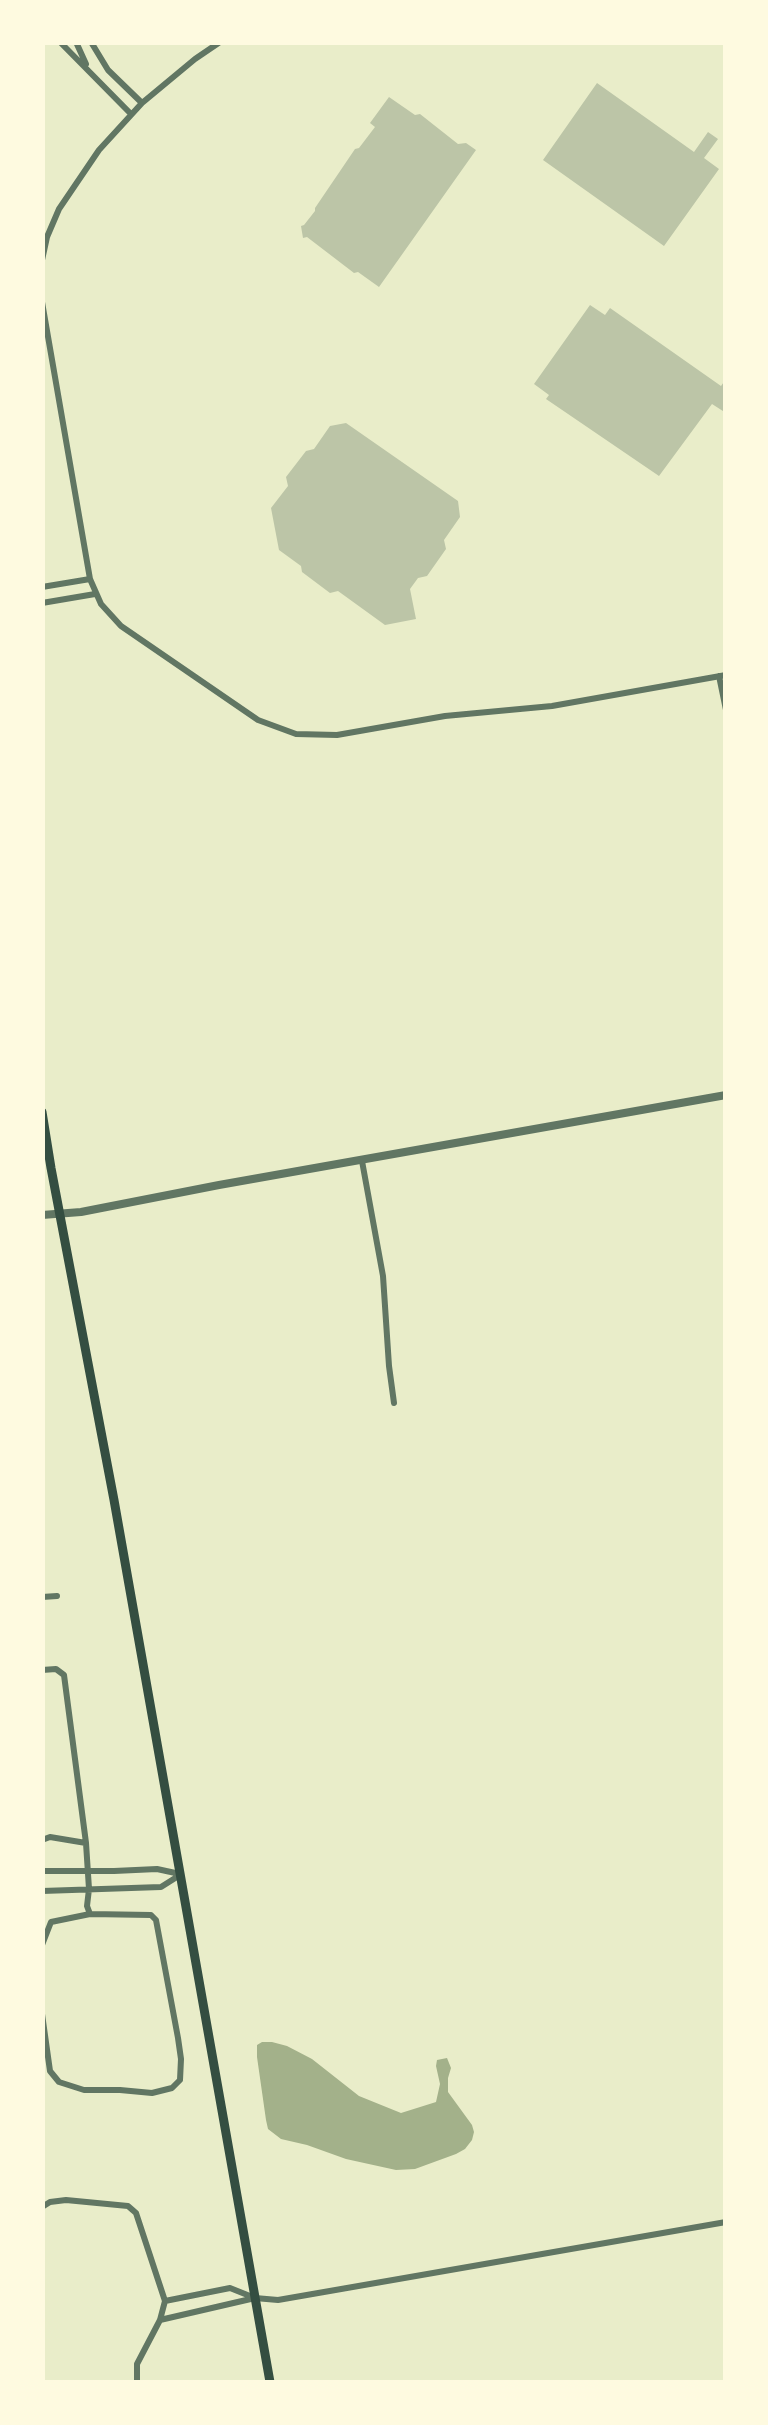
<!DOCTYPE html>
<html>
<head>
<meta charset="utf-8">
<style>
	body { margin:0 }
	#map { position:relative; width:768px; height:2425px; overflow:hidden; background:#e9edc9; font-family:Lora,serif }
	canvas { display:block }
	.frame { position:absolute; inset:0; border:45px solid #fefae0; pointer-events:none }
</style>
</head>
<body>
<div id="map">
<canvas width="768" height="2425"></canvas>
<div class="frame"></div>
</div>
<script>
const ctx = document.querySelector('canvas').getContext('2d');
ctx.lineJoin = 'round';
function fillPath(path, color) {
  ctx.fillStyle = color;
  ctx.fill(path, 'evenodd');
}
function shape(rows) {
  const path = new Path2D();
  for (const r of rows) {
    path.moveTo(r[0], r[1]);
    for (let i = 2; i < r.length; i += 2) path.lineTo(r[i], r[i + 1]);
  }
  return path;
}
function stroke(path, color, width, dash) {
  ctx.strokeStyle = color;
  ctx.lineWidth = width;
  ctx.lineCap = dash ? 'butt' : 'round';
  ctx.setLineDash(dash || []);
  ctx.stroke(path);
}
fillPath(shape([
	[262,2042,272,2042,287,2046,312,2059,359,2096,401,2113,436,2102,440,2084,436,2066,437,2060,447,2058,451,2068,448,2078,448,2092,472,2125,474,2132,472,2140,465,2149,456,2154,415,2169,396,2170,346,2159,307,2145,281,2139,268,2129,266,2120,257,2057,257,2045]
]), '#a3b18a');
fillPath(shape([
	[597,83,694,152,708,132,718,139,704,158,719,169,664,246,543,160],
	[389,97,415,115,420,114,458,144,466,143,476,150,379,287,358,272,354,273,307,237,303,238,301,226,304,225,315,211,315,208,355,149,359,148,375,127,370,123],
	[590,305,605,315,610,308,721,386,726,379,726,413,712,404,659,476,546,399,549,395,534,384],
	[346,423,458,501,460,517,444,540,446,549,427,576,418,578,410,589,416,619,385,625,338,591,330,593,302,572,301,566,279,550,271,508,288,486,286,477,306,451,314,449,330,426]
]), '#bcc5a7');
stroke(shape([
	[60,42,131,114],
	[76,42,86,64],
	[91,42,108,70,142,103],
	[42,260,47,237,59,209,99,150,142,103,195,59,220,42],
	[42,302,90,579,101,604,121,626,258,720,296,734,337,735,445,716,552,706,726,675],
	[42,587,90,579],
	[42,603,95,594],
	[719,676,726,710],
	[362,1161,383,1276,389,1366,394,1403],
	[42,1597,57,1596],
	[42,1670,56,1669,64,1675,86,1843,89,1889,87,1906,90,1914],
	[42,1840,50,1837,86,1843],
	[42,1871,114,1871,157,1869,180,1874],
	[42,1891,161,1887,180,1875],
	[42,1945,51,1922,90,1914,151,1915,156,1920,178,2038,181,2059,180,2080,172,2088,152,2093,120,2090,84,2090,59,2082,50,2071,42,2014],
	[42,2207,50,2202,66,2200,128,2206,136,2213,165,2301,160,2320,137,2364,137,2382],
	[255,2298,278,2300,726,2222],
	[160,2320,255,2298,230,2288,165,2301]
]), '#617663', 6);
stroke(shape([
	[42,1215,81,1212,219,1185,726,1095]
]), '#617663', 8);
stroke(shape([
	[42,1112,51,1168,114,1500,270,2382]
]), '#344e41', 9);
</script>
</body>
</html>
